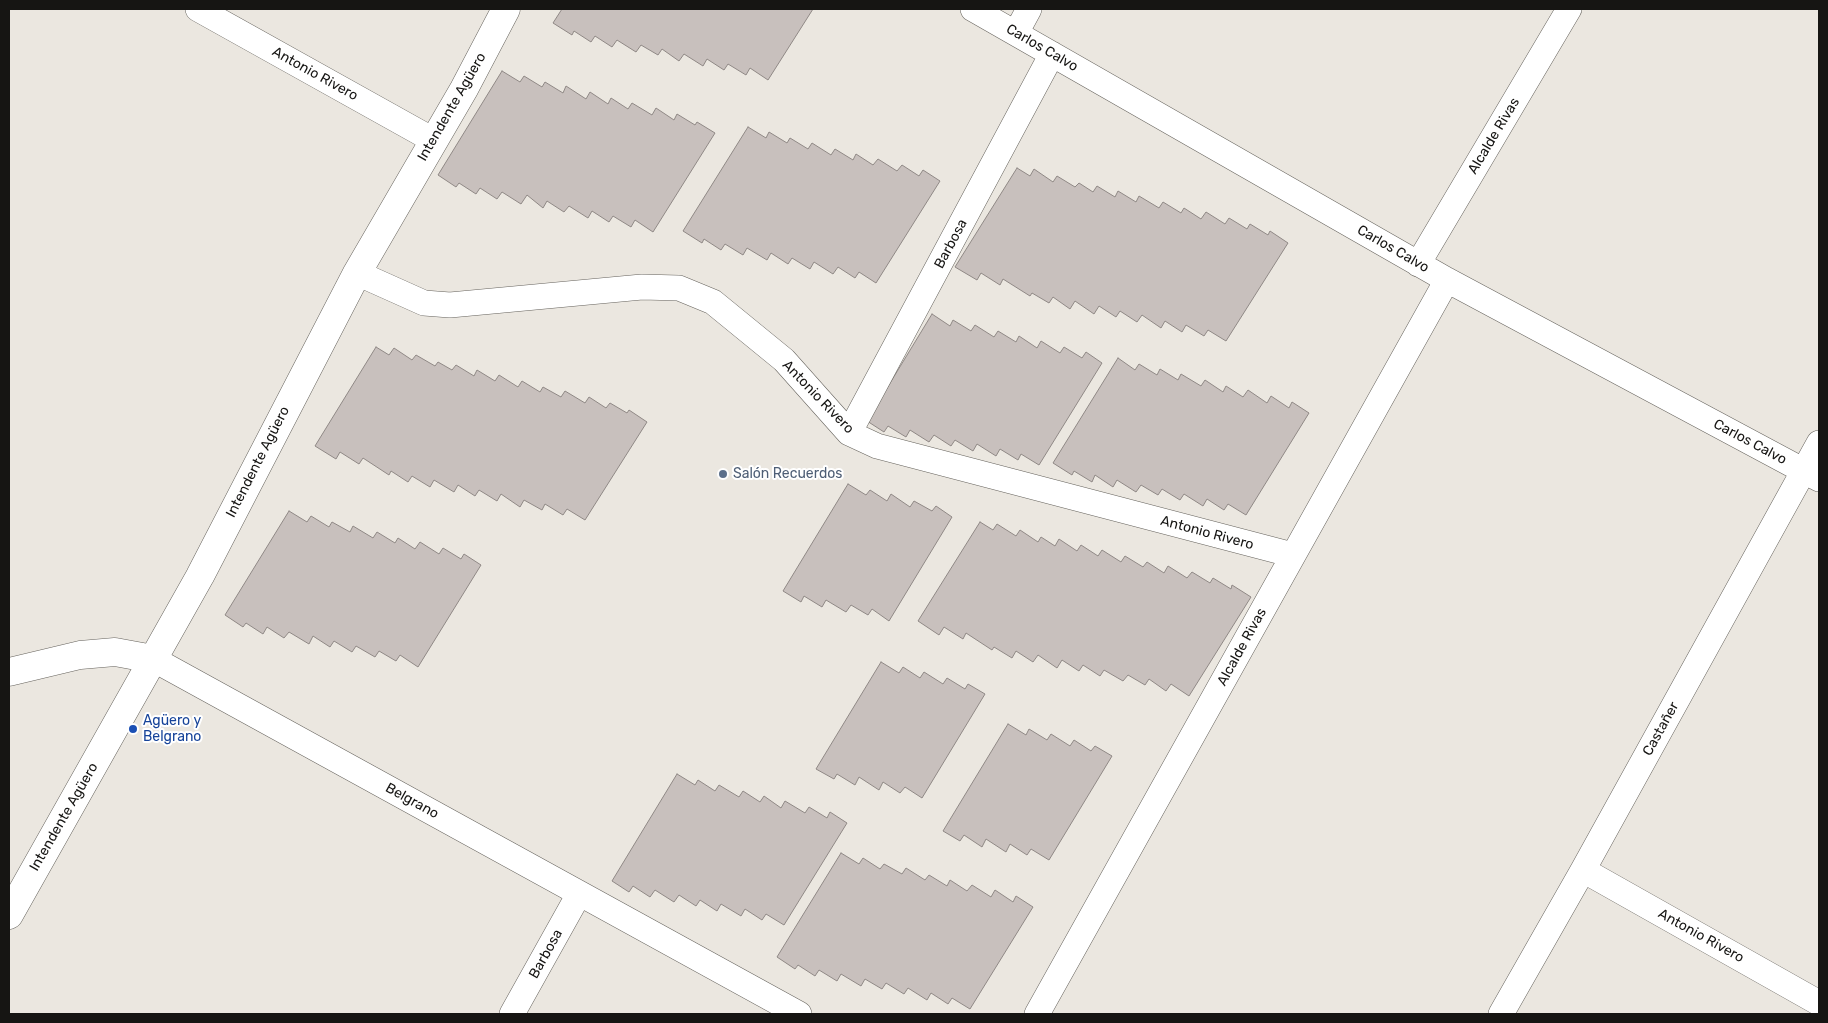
<!DOCTYPE html>
<html>
<head>
<meta charset="utf-8">
<style>
	body { margin:0 }
	#map { position:relative; width:1828px; height:1023px; overflow:hidden; background:#ebe7e0; font-family:Rubik,sans-serif }
	canvas { display:block }
	.frame { position:absolute; inset:0; border:10px solid #161513; pointer-events:none }
</style>
</head>
<body>
<div id="map">
<canvas width="1828" height="1023"></canvas>
<div class="frame"></div>
</div>
<script>
const ctx = document.querySelector('canvas').getContext('2d');
ctx.lineJoin = 'round';
function fillPath(path, color) {
  ctx.fillStyle = color;
  ctx.fill(path, 'evenodd');
}
function shape(rows) {
  const path = new Path2D();
  for (const r of rows) {
    path.moveTo(r[0], r[1]);
    for (let i = 2; i < r.length; i += 2) path.lineTo(r[i], r[i + 1]);
  }
  return path;
}
function stroke(path, color, width, dash) {
  ctx.strokeStyle = color;
  ctx.lineWidth = width;
  ctx.lineCap = dash ? 'butt' : 'round';
  ctx.setLineDash(dash || []);
  ctx.stroke(path);
}
function label(font, color, halo, rows, align = 'center') {
  ctx.font = font + ' Rubik,sans-serif';
  ctx.lineWidth = 4;
  ctx.setLineDash([]);
  ctx.textBaseline = 'middle';
  ctx.strokeStyle = halo;
  ctx.fillStyle = color;
  for (const [text, x, y, turn = 0] of rows) {
    ctx.save();
    ctx.translate(x, y);
    ctx.rotate((+turn || 0) * Math.PI / 180);
    ctx.textAlign = isNaN(turn) ? turn : align;
    if (halo) ctx.strokeText(text, 0, 0);
    ctx.fillText(text, 0, 0);
    ctx.restore();
  }
}
const building = shape([
	[562,9,813,9,768,80,750,68,746,75,728,64,724,70,707,59,703,66,684,54,679,61,662,49,658,55,641,45,636,52,617,40,612,47,595,36,591,42,574,31,572,35,553,23,562,9],
	[502,71,520,82,524,76,542,87,545,82,563,93,566,86,586,99,590,92,608,104,611,98,628,109,632,103,652,115,656,108,674,120,677,114,695,125,697,122,715,133,653,232,635,220,631,227,613,216,609,222,592,211,588,218,569,206,564,212,547,201,543,208,527,195,521,204,502,192,497,199,480,188,476,194,459,183,456,187,438,175,502,71],
	[748,127,766,138,769,132,787,143,790,138,808,149,812,143,831,155,835,149,853,160,856,154,873,165,878,159,897,171,902,165,919,176,923,170,940,181,876,283,859,272,855,278,838,267,833,274,814,262,810,269,792,258,788,264,771,253,767,260,747,248,743,255,725,244,721,250,704,239,702,243,683,231,748,127],
	[1017,168,1030,176,1034,169,1053,182,1057,176,1075,187,1079,183,1093,192,1097,186,1115,197,1118,191,1136,202,1139,196,1159,208,1163,202,1181,213,1184,208,1201,219,1206,212,1225,224,1229,218,1247,229,1250,224,1268,235,1270,231,1288,243,1226,341,1208,330,1204,336,1186,325,1182,332,1165,321,1161,328,1142,315,1137,322,1120,311,1116,317,1099,306,1094,314,1075,301,1070,309,1053,297,1049,303,1032,293,1030,296,1003,279,1000,285,981,273,977,280,955,267,1017,168],
	[932,314,950,326,953,320,971,331,975,325,994,337,998,331,1016,342,1019,336,1037,348,1041,341,1060,353,1064,347,1082,358,1086,352,1102,363,1039,465,1021,454,1018,460,1000,449,996,456,977,444,973,451,955,440,951,446,934,435,929,442,910,430,906,437,888,426,884,432,867,421,932,314],
	[376,347,389,355,394,348,412,360,416,355,435,366,438,362,452,370,456,365,474,376,477,370,495,381,499,375,518,387,522,381,540,392,543,387,561,397,565,391,585,403,589,397,606,408,610,403,627,413,629,410,647,422,585,520,567,509,563,515,545,504,542,510,524,500,520,507,501,494,497,501,479,490,475,496,458,485,454,492,434,480,430,487,412,476,408,482,391,471,389,475,363,458,359,464,340,452,336,459,315,446,376,347],
	[1118,358,1135,370,1139,364,1157,375,1160,369,1178,380,1181,374,1201,386,1205,380,1223,392,1226,386,1243,397,1248,390,1267,403,1271,396,1289,408,1292,402,1309,413,1246,515,1228,504,1224,510,1207,499,1203,506,1184,494,1180,500,1162,489,1158,495,1141,485,1136,492,1117,480,1113,487,1095,475,1092,482,1074,471,1072,475,1053,463,1118,358],
	[848,484,866,495,870,490,887,501,891,494,910,507,914,501,932,511,936,506,952,517,889,621,872,609,868,615,851,605,846,612,826,600,822,607,804,596,801,602,783,591,848,484],
	[289,511,307,522,311,516,329,527,332,522,350,532,353,526,373,538,377,532,395,543,398,538,415,549,420,542,439,554,443,548,461,559,464,554,481,565,418,667,400,655,396,661,379,651,375,657,356,646,352,652,334,641,330,647,313,636,309,644,289,632,284,638,267,627,263,634,246,623,243,627,225,615,289,511],
	[980,522,993,530,997,524,1016,536,1020,530,1038,542,1041,537,1055,546,1059,539,1077,551,1081,545,1098,556,1102,550,1121,562,1125,556,1143,567,1147,562,1164,573,1168,566,1187,578,1192,572,1210,583,1213,578,1231,589,1232,585,1251,597,1189,696,1171,684,1166,691,1149,679,1145,685,1128,675,1123,681,1104,670,1100,676,1083,665,1079,671,1062,660,1057,668,1038,655,1033,662,1016,651,1012,658,994,647,992,650,966,633,963,639,944,627,939,635,918,621,980,522],
	[881,662,899,673,903,667,920,678,924,672,943,684,947,678,965,689,968,684,985,694,922,798,905,787,900,793,883,782,879,790,859,777,855,785,837,774,834,779,816,769,881,662],
	[1008,724,1026,735,1029,729,1047,740,1051,734,1070,746,1074,740,1091,751,1095,746,1112,756,1049,860,1031,849,1027,855,1010,844,1006,852,986,839,982,847,964,835,960,841,943,831,1008,724],
	[677,774,695,785,698,780,715,791,719,785,739,797,743,791,760,802,764,796,781,808,785,801,805,813,809,807,827,818,830,812,847,823,784,925,766,914,762,920,745,909,741,916,721,904,717,911,700,900,696,906,679,895,674,902,655,890,650,897,633,886,629,892,612,881,677,774],
	[841,853,859,864,863,858,880,869,884,864,902,874,906,868,925,880,929,875,947,886,950,880,967,891,972,885,991,897,995,890,1013,902,1016,896,1033,907,970,1009,952,998,948,1004,931,993,927,1000,908,988,904,994,886,983,882,989,865,979,861,986,841,974,837,981,819,970,815,976,798,965,795,969,777,957,841,853]
]);
fillPath(building, '#c8c0bd');
stroke(building, '#8f8885', 1);
const minor = shape([
	[198,9,433,140],
	[973,9,1447,280,1819,479],
	[1016,33,1029,9],
	[1418,264,1569,9],
	[357,273,424,303,450,305,642,287,679,288,713,302,784,360,849,433,877,446,1293,555],
	[849,433,1052,54],
	[153,659,799,1014],
	[1583,870,1819,1003],
	[512,1014,579,894],
	[1037,1014,1447,280],
	[1501,1014,1583,870,1819,443]
]);
const tertiary = shape([
	[9,672,80,655,115,652,153,659],
	[9,915,200,576,357,273,464,89,506,9]
]);
stroke(minor, '#66635d', 26);
stroke(tertiary, '#66635d', 29);
stroke(minor, '#fff', 25);
stroke(tertiary, '#fff', 28);
for (const [x, y, r, color] of [
	[723,474,5,"#5c6f8a"],
	[133,729,5,"#1a4fb4"]
]) {
  const dot = new Path2D();
  dot.arc(x, y, r, 0, 2 * Math.PI);
  ctx.fillStyle = color;
  ctx.fill(dot);
  stroke(dot, '#fff', 2);
}
label('14px', '#161513', '#fff', [
	["Carlos Calvo",1042,48,30],
	["Antonio Rivero",315,74,29],
	["Intendente Agüero",452,107,-60],
	["Alcalde Rivas",1494,136,-59],
	["Barbosa",951,244,-62],
	["Carlos Calvo",1393,249,30],
	["Antonio Rivero",818,397,46],
	["Carlos Calvo",1750,442,28],
	["Intendente Agüero",258,462,-63],
	["Antonio Rivero",1207,533,15],
	["Alcalde Rivas",1242,647,-61],
	["Castañer",1661,729,-61],
	["Belgrano",412,801,29],
	["Intendente Agüero",64,817,-60],
	["Antonio Rivero",1701,936,29],
	["Barbosa",546,954,-61]
]);
label('14px', '#4e5e75', '#fff', [
	["Salón Recuerdos",733,474]
], 'left');
label('14px', '#164399', '#fff', [
	["Agüero y",143,721],
	["Belgrano",143,737]
], 'left');
</script>
</body>
</html>
